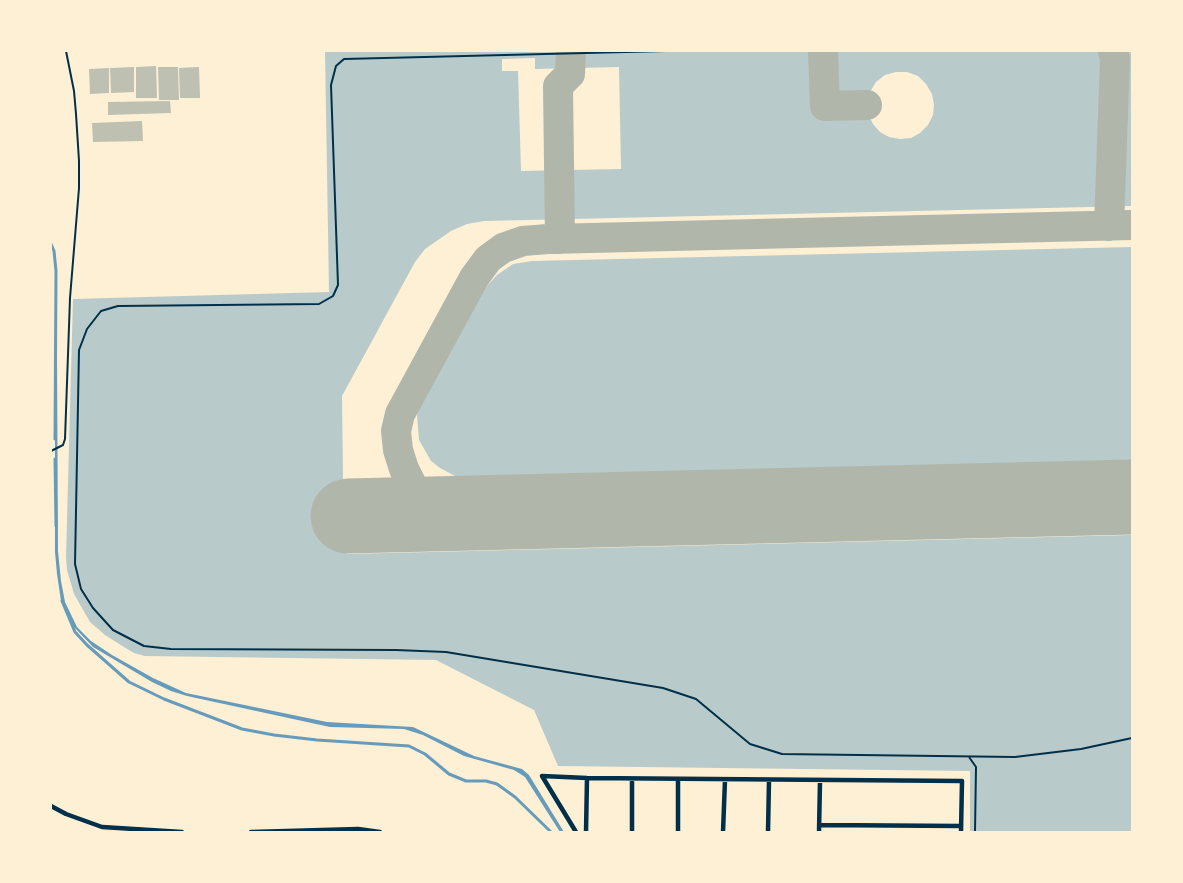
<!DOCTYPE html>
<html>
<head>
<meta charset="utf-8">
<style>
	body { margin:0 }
	#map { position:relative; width:1183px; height:883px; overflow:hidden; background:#fdf0d5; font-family:Quicksand,sans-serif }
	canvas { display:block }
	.frame { position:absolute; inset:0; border:52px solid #fdf0d5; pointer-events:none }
</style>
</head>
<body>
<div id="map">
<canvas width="1183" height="883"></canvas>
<div class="frame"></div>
</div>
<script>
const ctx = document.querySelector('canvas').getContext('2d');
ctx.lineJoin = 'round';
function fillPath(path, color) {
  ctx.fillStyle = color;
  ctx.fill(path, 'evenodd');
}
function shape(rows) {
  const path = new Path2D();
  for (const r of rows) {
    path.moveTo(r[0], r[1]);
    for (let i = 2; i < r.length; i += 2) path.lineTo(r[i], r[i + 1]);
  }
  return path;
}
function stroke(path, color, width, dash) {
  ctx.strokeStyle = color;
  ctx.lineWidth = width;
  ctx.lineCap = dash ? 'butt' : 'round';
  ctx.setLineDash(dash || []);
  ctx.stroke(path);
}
fillPath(shape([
	[325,51,1132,51,1132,206,484,221,467,224,451,231,425,249,415,262,342,396,343,479,347,554,1132,535,1132,832,970,832,970,771,558,766,534,710,436,660,145,656,134,653,124,647,105,635,90,622,74,594,67,570,66,557,73,299,329,292],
	[535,58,535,69,619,67,621,169,521,171,518,71,502,71,502,59],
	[896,72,907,72,918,76,926,84,932,94,934,105,933,115,928,125,920,133,911,138,900,139,889,137,880,132,873,124,868,114,867,103,870,92,876,82,885,75],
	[1132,247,1132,461,457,477,440,468,431,461,419,440,417,415,422,401,485,288,497,275,513,264,532,261]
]), '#b9caca');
fillPath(shape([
	[55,359,57,359,58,551,61,581,65,602,77,627,91,641,112,655,153,678,186,693,327,722,413,727,474,756,522,769,529,775,564,832,560,832,525,777,514,770,464,756,423,735,404,729,330,727,187,696,171,691,152,682,93,647,74,627,61,601,57,574,55,552]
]), '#669bbc');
stroke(shape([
	[51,244,54,251,56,271,55,439],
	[55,459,56,526],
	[62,601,75,632,87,645,129,682,164,699,242,729,274,735,317,740,409,746,425,754,449,774,466,781,486,781,497,784,515,797,551,832]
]), '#669bbc', 3);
stroke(shape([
	[823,51,825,106,867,105],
	[1109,226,1115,59,1113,51],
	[560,239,558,86,570,74,571,51],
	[434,514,412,485,404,469,398,450,396,431,400,414,474,278,488,259,503,248,523,241,548,239,1132,225]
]), '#b1b6ab', 30);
stroke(shape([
	[348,516,1132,497]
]), '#b1b6ab', 75);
fillPath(shape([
	[156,66,157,98,136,98,136,67],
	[134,67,134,92,111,93,110,68],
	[158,67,178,67,179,100,159,100],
	[199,67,200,98,180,98,179,68],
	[109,68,109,93,90,94,89,69],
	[170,101,171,113,108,115,108,102],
	[142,121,143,141,93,142,92,123]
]), '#bec0b2');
stroke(shape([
	[666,51,344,59,336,66,331,85,338,285,333,296,319,304,118,306,101,311,87,329,79,350,75,564,81,589,93,608,113,630,144,646,171,649,396,650,446,652,663,688,696,699,750,744,782,754,1015,757,1081,749,1132,738],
	[51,451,63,445,65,439,70,298,79,188,79,161,76,114,74,91,66,51],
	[969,757,976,767,975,832]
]), '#003049', 2);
stroke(shape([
	[678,779,678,832],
	[51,806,66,814,102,827,182,832],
	[819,825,961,826],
	[251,832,358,829,380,832],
	[576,832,542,776,587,778,962,781,961,832],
	[586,832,587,778],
	[632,832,632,779],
	[723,832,725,780],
	[768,832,769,780],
	[819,832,820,781]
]), '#003049', 4.5);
</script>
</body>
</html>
